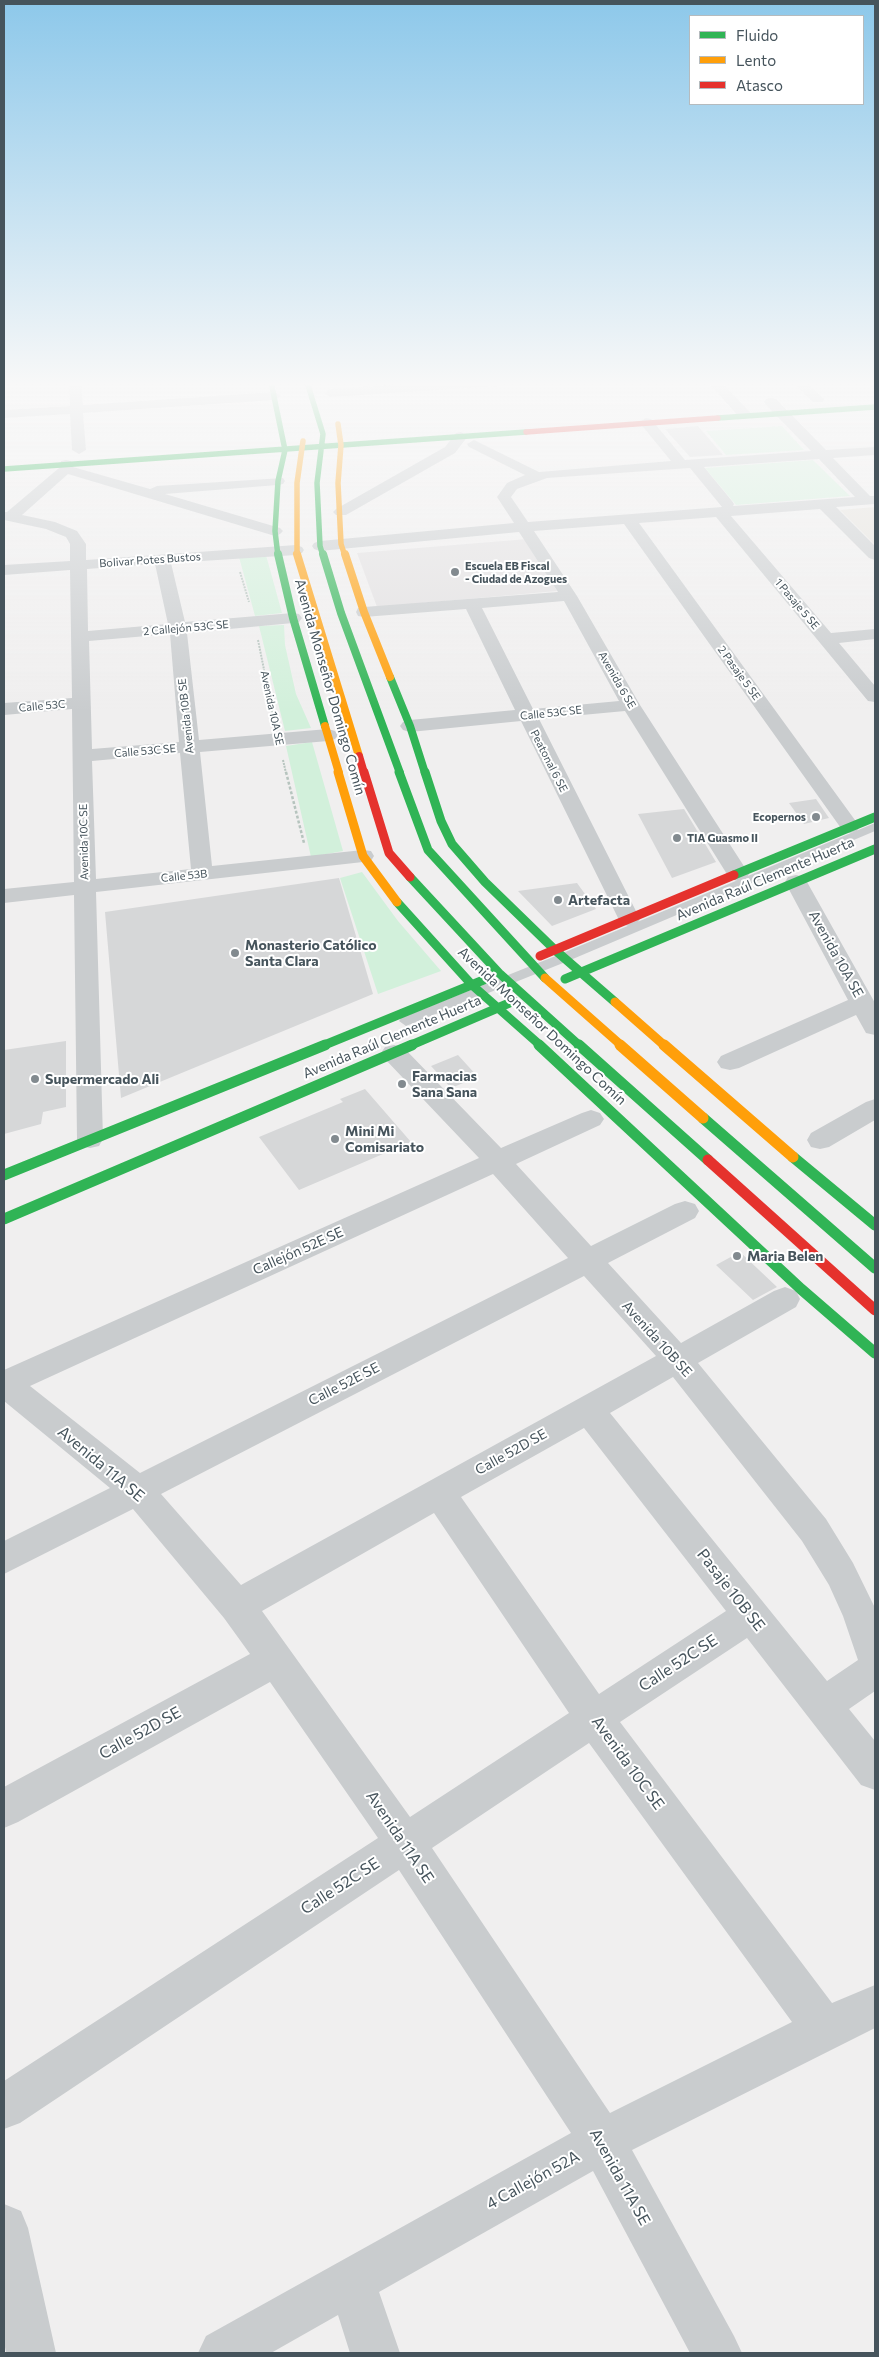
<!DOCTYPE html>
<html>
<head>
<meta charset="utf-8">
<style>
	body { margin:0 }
	#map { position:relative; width:879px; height:2357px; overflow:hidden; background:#f0efef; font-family:Commissioner,sans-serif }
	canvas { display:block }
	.frame { position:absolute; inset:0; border:5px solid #46545c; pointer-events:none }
	.legend { position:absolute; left:689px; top:15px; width:175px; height:90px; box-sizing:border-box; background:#fff; border:1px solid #b5bbbe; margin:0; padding:6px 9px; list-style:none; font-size:15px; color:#46545c }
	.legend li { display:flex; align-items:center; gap:10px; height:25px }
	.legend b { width:25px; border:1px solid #b5bbbe }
</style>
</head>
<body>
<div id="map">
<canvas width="879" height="2357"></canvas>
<div class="frame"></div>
<ul class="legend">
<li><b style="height:6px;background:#30b455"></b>Fluido</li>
<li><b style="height:6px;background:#ff9f0a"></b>Lento</li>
<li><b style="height:6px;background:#e5322d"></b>Atasco</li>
</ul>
</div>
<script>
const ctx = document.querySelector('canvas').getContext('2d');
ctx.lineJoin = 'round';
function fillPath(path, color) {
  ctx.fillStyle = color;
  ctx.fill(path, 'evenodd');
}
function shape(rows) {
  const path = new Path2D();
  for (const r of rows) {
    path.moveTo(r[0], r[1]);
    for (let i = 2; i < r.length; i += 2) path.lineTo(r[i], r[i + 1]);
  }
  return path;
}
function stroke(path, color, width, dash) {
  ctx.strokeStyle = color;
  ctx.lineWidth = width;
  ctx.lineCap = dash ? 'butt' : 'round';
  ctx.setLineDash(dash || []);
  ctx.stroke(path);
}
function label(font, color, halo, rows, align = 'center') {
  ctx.font = font + ' Commissioner,sans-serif';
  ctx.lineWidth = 4;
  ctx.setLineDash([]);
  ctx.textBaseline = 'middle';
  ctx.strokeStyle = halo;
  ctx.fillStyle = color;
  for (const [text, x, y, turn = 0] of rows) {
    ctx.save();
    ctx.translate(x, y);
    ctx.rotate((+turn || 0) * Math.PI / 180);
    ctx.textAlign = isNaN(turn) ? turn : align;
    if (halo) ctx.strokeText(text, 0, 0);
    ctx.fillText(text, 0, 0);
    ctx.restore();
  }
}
fillPath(shape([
	[875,507,875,545,840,510]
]), '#e5e2dc');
fillPath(shape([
	[527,539,557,591,377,607,357,553]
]), '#e2e0e1');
fillPath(shape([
	[782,426,804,450,726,455,706,431],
	[813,460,850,496,736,505,705,468],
	[266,555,282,613,255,616,239,557],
	[284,625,285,645,296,694,311,728,285,731,259,626],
	[312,742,343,851,311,857,286,746],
	[362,872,398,921,441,971,378,994,340,878]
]), '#d2f0db');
fillPath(shape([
	[698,426,723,455,690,457,665,429],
	[816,799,829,818,804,824,789,803],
	[684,809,716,862,672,878,638,814],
	[339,878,373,994,121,1098,105,912],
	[577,883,596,909,552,926,518,891],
	[66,1041,66,1107,43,1112,41,1124,4,1134,4,1050],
	[458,1055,478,1077,451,1088,431,1066],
	[365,1089,411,1142,299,1190,259,1137,343,1102,340,1099],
	[740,1252,777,1287,753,1300,716,1265]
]), '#d6d7d8');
stroke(shape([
	[240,572,249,602],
	[258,640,274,719],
	[283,760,286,773]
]), '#b6c4be', 2, [2, 1]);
stroke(shape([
	[286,772,304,843]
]), '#b6c4be', 2.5, [3, 2]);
fillPath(shape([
	[875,823,875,831,568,961,411,1024,406,1026,399,1021,401,1018,558,955,875,823]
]), '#c9ccce');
fillPath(shape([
	[69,382,81,382,83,405,275,392,281,396,275,400,83,413,86,450,79,454,72,450,70,414,4,418,4,410,70,406,69,382],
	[442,382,504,382,498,386,330,397,324,393,330,389,442,382],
	[708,382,721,382,750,412,752,415,750,418,740,418,708,382],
	[792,382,805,382,824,399,823,402,813,402,792,382],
	[867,382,875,382,875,388,871,387,867,382],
	[771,398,776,399,826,450,875,447,875,455,833,458,870,496,875,496,875,504,836,507,875,546,875,560,869,558,820,509,731,516,831,633,875,629,875,639,839,643,875,686,875,702,868,701,716,517,639,523,860,827,857,831,850,833,843,831,624,524,534,531,577,596,640,705,749,874,746,879,738,881,730,879,625,711,539,719,640,919,637,924,629,926,621,924,521,721,410,732,403,730,400,726,403,722,410,720,515,710,466,609,364,617,358,616,356,612,358,608,364,607,558,592,519,532,320,551,314,549,312,546,314,543,320,541,514,523,497,497,507,483,525,475,469,447,467,444,474,440,539,472,671,461,639,422,646,418,651,419,685,460,811,451,766,405,764,402,766,399,771,398],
	[819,459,855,497,733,506,734,504,732,501,704,467,819,459],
	[690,468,722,507,528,522,511,497,517,489,547,478,690,468],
	[564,601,619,701,533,709,482,608,564,601],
	[461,432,468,436,455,453,346,515,336,515,333,512,336,509,445,447,456,433,461,432],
	[66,460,71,461,73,467,150,489,157,486,283,478,285,481,283,484,278,485,165,494,280,528,283,531,280,534,275,536,68,474,22,515,55,522,77,531,86,544,86,560,296,545,302,547,304,550,302,553,296,555,171,563,185,622,293,613,299,614,302,618,299,622,293,623,187,633,199,740,328,729,335,731,338,735,335,739,328,741,200,752,212,866,363,850,371,851,374,856,371,861,363,862,96,892,103,1139,99,1146,90,1148,81,1146,77,1139,74,895,4,903,4,889,74,882,72,709,4,715,4,703,72,698,70,570,4,575,4,565,70,561,70,544,66,537,46,529,4,520,4,512,7,512,59,468,61,461,66,460],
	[155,564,168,624,88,631,87,569,155,564],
	[170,634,179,742,92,749,89,641,170,634],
	[180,753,191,869,96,879,92,761,180,753],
	[796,875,804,877,807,882,875,1003,875,1035,866,1033,856,1015,739,1068,730,1070,721,1068,717,1062,721,1056,848,1000,785,882,788,877,796,875],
	[394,1045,403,1047,501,1148,582,1113,591,1110,600,1113,604,1119,600,1125,516,1164,591,1246,675,1204,685,1201,695,1204,699,1211,695,1218,608,1263,681,1343,774,1291,785,1287,796,1291,800,1299,796,1307,698,1363,826,1519,853,1563,875,1608,875,1691,849,1709,875,1741,875,1790,861,1785,747,1638,620,1722,832,2003,875,1985,875,2028,632,2150,734,2336,742,2353,690,2353,593,2171,379,2292,400,2353,350,2353,338,2315,271,2353,198,2353,206,2336,571,2133,399,1870,20,2123,4,2129,4,2081,378,1838,270,1682,18,1822,4,1828,4,1787,250,1654,224,1618,133,1509,4,1574,4,1541,110,1488,4,1401,4,1370,479,1158,385,1059,381,1053,385,1047,394,1045],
	[493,1174,568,1258,140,1473,30,1386,493,1174],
	[584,1276,656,1356,241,1585,161,1494,584,1276],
	[673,1377,802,1541,829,1585,843,1616,858,1660,827,1681,610,1413,673,1377],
	[584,1428,726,1611,599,1694,461,1497,584,1428],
	[434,1513,569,1713,410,1817,262,1611,434,1513],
	[589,1743,792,2022,610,2113,432,1848,589,1743],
	[875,1099,875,1120,829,1147,820,1149,811,1147,807,1140,811,1133,866,1102,875,1099],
	[4,2204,21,2211,28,2228,56,2353,6,2353,4,2341,4,2204]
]), '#c9ccce');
stroke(shape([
	[271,382,285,450,278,481,275,531,278,556],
	[307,382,323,434,317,483,320,546,323,556],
	[718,418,875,407],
	[4,469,526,432]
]), '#30b455', 5.5);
stroke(shape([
	[278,554,293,618,325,726],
	[323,554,341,613,400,773],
	[390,677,410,726,425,773]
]), '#30b455', 8);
stroke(shape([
	[399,772,428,850,545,978],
	[425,772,441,821,452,844,485,882,555,950,615,1002],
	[734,875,875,817],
	[410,877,499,973,580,1046],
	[397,902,472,985,541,1046],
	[565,979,875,849],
	[322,1046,486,979],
	[409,1046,514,1001]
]), '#30b455', 9);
stroke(shape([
	[539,1045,801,1289,875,1353],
	[579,1045,708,1160],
	[703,1118,875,1268],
	[793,1157,875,1225],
	[4,1175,325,1045],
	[4,1219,412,1045]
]), '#30b455', 11);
stroke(shape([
	[338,424,341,445,338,483,341,544,345,556],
	[297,556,297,483,303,441]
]), '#ff9f0a', 5.5);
stroke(shape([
	[297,554,359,756],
	[345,554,364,612,390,677],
	[325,726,339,773]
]), '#ff9f0a', 8);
stroke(shape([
	[338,772,363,856,397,902],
	[545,978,622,1046],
	[615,1002,665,1046]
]), '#ff9f0a', 9);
stroke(shape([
	[620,1045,703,1118],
	[664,1045,793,1157]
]), '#ff9f0a', 11);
stroke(shape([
	[526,432,718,418]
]), '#e5322d', 5.5);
stroke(shape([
	[359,756,364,773]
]), '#e5322d', 8);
stroke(shape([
	[364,772,389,853,410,877],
	[540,956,734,875]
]), '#e5322d', 9);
stroke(shape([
	[708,1160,875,1310]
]), '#e5322d', 11);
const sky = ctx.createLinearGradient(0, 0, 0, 712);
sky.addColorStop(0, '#8dc8ea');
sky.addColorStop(0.54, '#f8f8f8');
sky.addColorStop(1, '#f8f8f800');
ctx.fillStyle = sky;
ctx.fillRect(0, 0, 879, 712);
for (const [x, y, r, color] of [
	[455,572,5,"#828a8f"],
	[816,817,5,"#828a8f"],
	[677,838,5,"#828a8f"],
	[558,900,5,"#828a8f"],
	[235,953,5,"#828a8f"],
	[35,1079,5,"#828a8f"],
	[402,1084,5,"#828a8f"],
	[335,1139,5,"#828a8f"],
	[737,1256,5,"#828a8f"]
]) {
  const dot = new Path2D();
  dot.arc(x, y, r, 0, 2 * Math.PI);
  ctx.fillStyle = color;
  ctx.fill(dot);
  stroke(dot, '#fff', 2);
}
label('11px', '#46545c', '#fff', [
	["Bolivar Potes Bustos",150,560,-4],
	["1 Pasaje 5 SE",797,604,50],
	["2 Callejón 53C SE",186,628,-5],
	["2 Pasaje 5 SE",739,673,54],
	["Avenida 6 SE",617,680,60],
	["Calle 53C",42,706,-5],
	["Avenida 10A SE",272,708,78],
	["Calle 53C SE",551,713,-6],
	["Avenida 10B SE",186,716,-96],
	["Calle 53C SE",145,751,-5],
	["Peatonal 6 SE",549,761,63],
	["Avenida 10C SE",84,842,-91],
	["Calle 53B",184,876,-6]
]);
label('bold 11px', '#46545c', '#fff', [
	["Escuela EB Fiscal",465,566],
	["- Ciudad de Azogues",465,579],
	["Ecopernos",806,817,"right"],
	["TIA Guasmo II",687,838]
], 'left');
label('14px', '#46545c', '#fff', [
	["Avenida Monseñor Domingo Comín",330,687,74],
	["Avenida Raúl Clemente Huerta",765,879,-23],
	["Avenida 10A SE",836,954,61],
	["Avenida Monseñor Domingo Comín",542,1026,43],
	["Avenida Raúl Clemente Huerta",392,1037,-23],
	["Callejón 52E SE",298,1251,-24],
	["Avenida 10B SE",657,1339,48],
	["Calle 52E SE",344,1384,-27],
	["Calle 52D SE",511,1452,-29]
]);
label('bold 14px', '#46545c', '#fff', [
	["Artefacta",568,900],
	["Monasterio Católico",245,945],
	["Santa Clara",245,961],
	["Farmacias",412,1076],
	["Sana Sana",412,1092],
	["Supermercado Ali",45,1079],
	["Mini Mi",345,1131],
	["Comisariato",345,1147],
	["Maria Belen",747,1256]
], 'left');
label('16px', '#46545c', '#fff', [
	["Avenida 11A SE",101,1464,40],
	["Pasaje 10B SE",731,1590,52],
	["Calle 52C SE",678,1663,-33],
	["Calle 52D SE",140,1733,-29],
	["Avenida 10C SE",628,1763,54],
	["Avenida 11A SE",400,1837,56],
	["Calle 52C SE",340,1886,-33],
	["Avenida 11A SE",620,2177,61],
	["4 Callejón 52A",533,2180,-29]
]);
</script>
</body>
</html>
